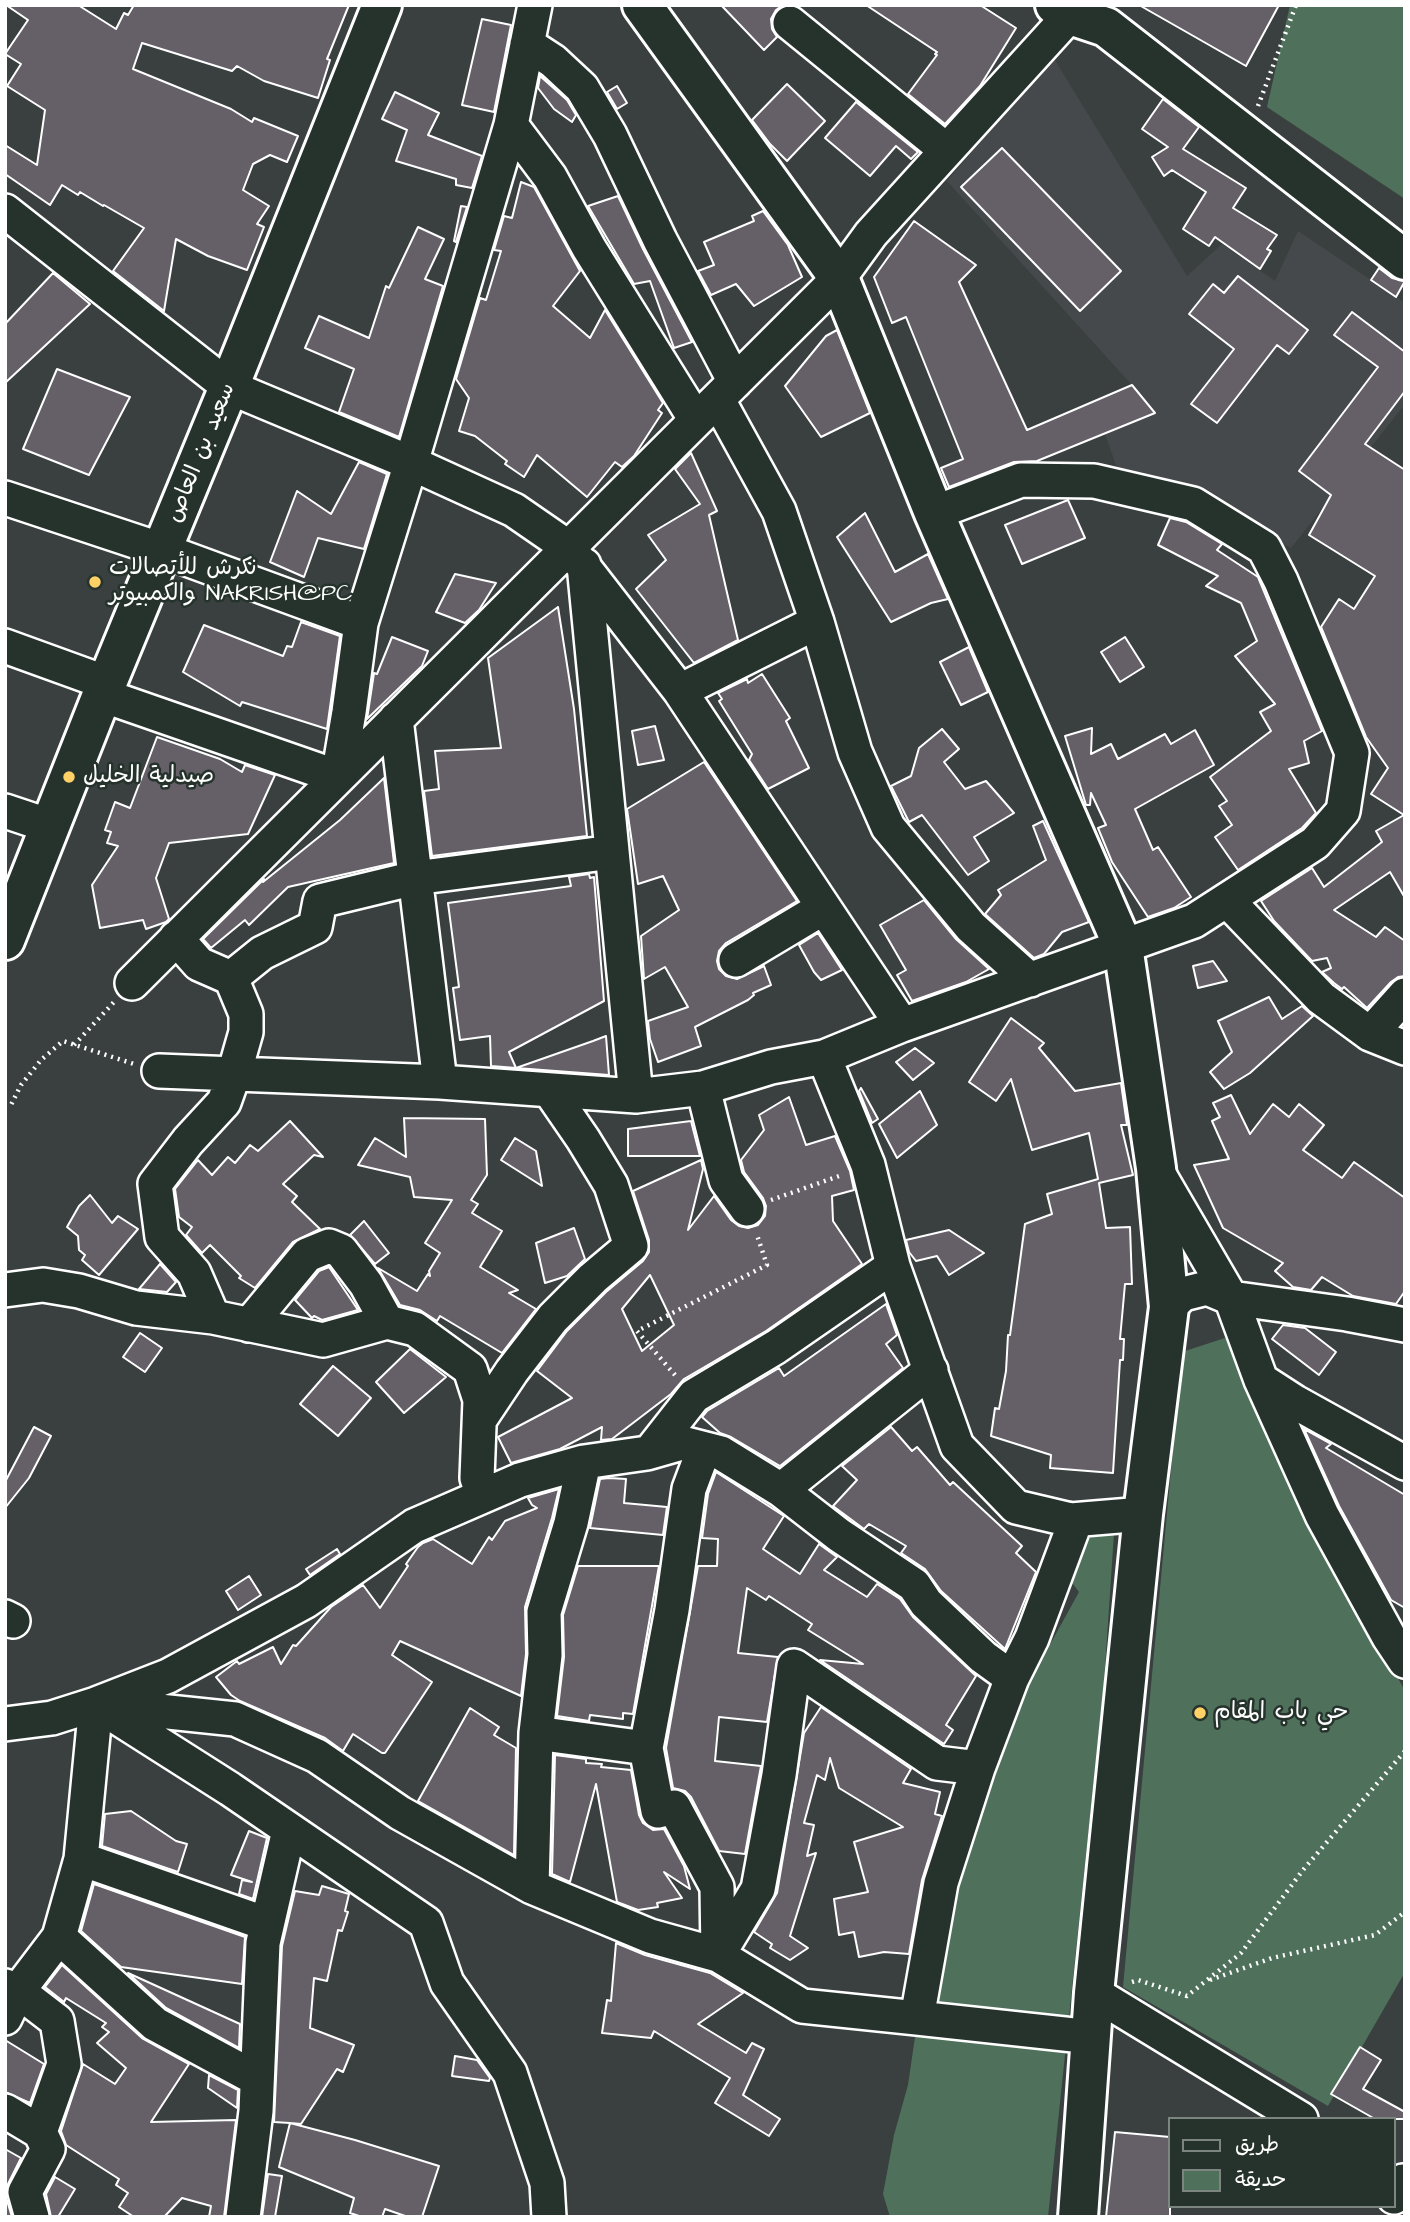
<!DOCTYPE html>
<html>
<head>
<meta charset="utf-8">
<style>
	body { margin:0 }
	#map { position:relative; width:1410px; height:2222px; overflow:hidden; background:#39403f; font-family:"Architects Daughter","Playpen Sans Arabic",sans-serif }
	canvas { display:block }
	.frame { position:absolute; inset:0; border:7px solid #fff; pointer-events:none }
	.legend { position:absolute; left:1168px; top:2117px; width:228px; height:91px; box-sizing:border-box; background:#26332d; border:2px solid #7d8581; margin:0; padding:9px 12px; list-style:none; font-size:21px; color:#fff }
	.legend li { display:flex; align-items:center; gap:14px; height:35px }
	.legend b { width:35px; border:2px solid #7d8581 }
</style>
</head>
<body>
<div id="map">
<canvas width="1410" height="2222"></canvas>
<div class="frame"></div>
<ul class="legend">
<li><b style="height:9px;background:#26332d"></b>طريق</li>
<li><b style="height:19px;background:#4f715b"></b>حديقة</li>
</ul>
</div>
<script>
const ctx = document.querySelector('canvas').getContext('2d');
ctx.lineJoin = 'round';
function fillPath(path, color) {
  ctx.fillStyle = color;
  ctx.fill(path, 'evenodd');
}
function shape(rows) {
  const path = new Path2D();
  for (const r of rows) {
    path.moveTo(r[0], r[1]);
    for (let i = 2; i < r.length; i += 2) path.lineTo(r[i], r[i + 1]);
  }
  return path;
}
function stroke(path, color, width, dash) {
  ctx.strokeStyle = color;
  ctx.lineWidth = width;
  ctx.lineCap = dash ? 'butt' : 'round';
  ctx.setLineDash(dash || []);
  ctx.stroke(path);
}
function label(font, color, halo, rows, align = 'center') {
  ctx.font = font + ' "Architects Daughter","Playpen Sans Arabic",sans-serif';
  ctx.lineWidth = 5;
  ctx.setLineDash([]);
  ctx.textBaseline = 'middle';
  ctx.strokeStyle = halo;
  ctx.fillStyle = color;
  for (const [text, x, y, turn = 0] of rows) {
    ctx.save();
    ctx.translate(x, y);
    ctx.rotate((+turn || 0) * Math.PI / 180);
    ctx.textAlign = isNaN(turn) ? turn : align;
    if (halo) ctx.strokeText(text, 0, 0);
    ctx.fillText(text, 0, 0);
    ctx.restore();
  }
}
fillPath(shape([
	[1053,57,1187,276,1222,244,1275,281,1298,231,1405,303,1405,404,1291,548,1179,488,1117,468,1105,434,1155,413,1132,385,947,181]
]), '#46494b');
fillPath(shape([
	[1290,5,1405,5,1405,199,1267,107],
	[1225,1338,1321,1537,1405,1691,1405,1972,1328,2106,1123,1987,1182,1352],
	[1094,1528,1114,1533,1104,1683,1048,2217,890,2217,883,2194,894,2135,908,2085,916,2030,949,1883,994,1746,1079,1592,1070,1580]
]), '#4f715b');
const building = shape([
	[6,5,78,5,116,29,124,13,128,15,134,5,349,5,327,59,330,60,318,98,264,81,237,66,232,71,142,43,133,69,231,109,252,122,254,118,298,136,287,162,270,155,253,164,243,190,269,206,257,224,264,227,247,270,208,256,176,239,164,311,113,271,144,228,104,205,103,206,80,192,78,195,62,185,50,205,5,174,5,145,37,165,45,110,7,86,21,64,5,54,28,20,6,5],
	[721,5,783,5,776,10,771,19,772,29,777,37,764,50,721,5],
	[866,5,980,5,1016,28,980,86,945,124,908,94,937,55,935,54,937,52,866,5],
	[1139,5,1279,5,1246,66,1139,5],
	[482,19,511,25,494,112,462,105,482,19],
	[540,76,567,100,576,115,572,122,554,109,538,88,540,76],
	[787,84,825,121,787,161,770,144,752,120,787,84],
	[617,86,627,103,617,109,607,92,617,86],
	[395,92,439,113,428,135,482,156,472,188,456,185,456,179,396,161,407,130,382,119,395,92],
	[1163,99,1199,127,1183,149,1246,188,1233,208,1277,235,1267,249,1271,251,1260,269,1215,237,1209,246,1183,229,1206,192,1172,170,1164,176,1152,157,1168,147,1142,129,1163,99],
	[856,102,918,152,911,159,896,146,870,176,825,138,856,102],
	[1002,148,1121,271,1080,311,961,187,1002,148],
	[521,182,534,187,580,271,553,306,590,338,605,310,663,403,658,410,662,413,634,456,622,467,615,462,587,497,537,455,524,477,505,464,507,461,475,436,459,431,469,398,456,379,480,298,486,300,501,251,494,250,504,216,512,218,521,182],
	[618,196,643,249,692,342,674,348,650,281,634,284,588,206,618,196],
	[461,206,467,207,456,242,454,241,461,206],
	[763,211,788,245,802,277,754,306,736,284,711,295,698,271,714,265,704,242,754,221,752,216,763,211],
	[914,221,976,265,959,282,1027,430,1132,385,1155,413,1037,461,1014,462,949,487,941,468,963,459,906,317,892,323,874,277,914,221],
	[418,227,444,239,425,279,443,286,399,437,339,412,354,369,305,348,319,316,369,338,386,286,389,288,418,227],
	[1379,268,1392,278,1405,281,1396,297,1371,280,1379,268],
	[53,273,90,304,5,383,5,324,53,273],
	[1238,276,1308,330,1289,354,1277,345,1217,423,1191,404,1234,349,1189,314,1213,284,1224,293,1238,276],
	[1352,312,1405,352,1405,391,1365,444,1405,470,1405,898,1390,872,1334,910,1376,937,1385,927,1405,941,1405,976,1398,977,1391,982,1367,1008,1344,987,1342,989,1334,983,1322,972,1331,968,1327,958,1312,961,1274,921,1261,901,1312,868,1324,887,1382,842,1376,831,1404,815,1371,794,1388,768,1366,737,1321,627,1339,599,1354,609,1375,576,1309,535,1331,495,1299,471,1378,367,1334,335,1352,312],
	[837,330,870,413,821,437,785,386,826,336,837,330],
	[57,369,130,397,89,475,23,449,57,369],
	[691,453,717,511,709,515,738,640,694,663,636,589,666,560,648,535,700,504,675,469,691,453],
	[359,462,387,474,364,549,318,538,304,577,270,562,297,491,331,514,359,462],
	[1068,500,1085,538,1022,564,1005,525,1068,500],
	[865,513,895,572,928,554,948,599,931,603,891,622,837,537,865,513],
	[1170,518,1186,522,1222,544,1217,550,1258,577,1322,731,1304,741,1309,763,1289,769,1316,813,1302,828,1238,870,1215,837,1232,825,1219,806,1227,801,1210,777,1271,731,1260,712,1275,704,1235,656,1257,641,1241,603,1206,586,1218,576,1158,545,1170,518],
	[455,574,496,583,479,610,465,623,436,612,455,574],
	[558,607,574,709,587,836,432,856,424,791,439,789,435,751,501,748,488,658,558,607],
	[301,622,340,636,327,729,242,702,240,706,183,672,204,625,283,656,287,646,292,647,301,622],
	[392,637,428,651,422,666,367,719,374,673,377,674,392,637],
	[1125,637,1144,667,1120,682,1101,652,1125,637],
	[969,647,988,692,961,705,940,662,969,647],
	[762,674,790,718,786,721,809,768,768,789,749,760,752,754,719,701,722,699,718,693,747,679,748,683,762,674],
	[655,726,664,760,638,765,632,731,655,726],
	[1092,728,1091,754,1111,744,1118,759,1165,734,1171,744,1195,730,1214,765,1135,809,1153,850,1158,847,1191,897,1174,908,1148,917,1112,862,1098,828,1106,825,1091,793,1090,805,1086,805,1065,736,1092,728],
	[942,729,959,749,944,762,965,789,986,781,1014,813,974,837,989,861,968,875,922,815,909,822,891,786,911,776,919,748,942,729],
	[157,737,220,759,242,772,245,765,275,775,248,834,169,843,156,878,169,919,166,922,146,929,143,920,100,928,92,885,118,846,107,843,111,832,105,830,115,802,130,808,157,737],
	[704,762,797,901,726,943,719,951,717,961,719,969,726,976,737,979,764,966,771,985,753,993,754,995,748,1000,695,1027,701,1046,658,1062,650,1039,648,1021,688,1007,665,967,644,979,641,936,679,910,663,876,638,884,627,809,704,762],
	[384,778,394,863,288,887,249,925,245,920,211,948,203,939,264,879,263,882,340,820,384,778],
	[1043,821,1089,922,1062,932,1044,954,1034,958,985,914,1001,895,998,890,1046,860,1033,826,1043,821],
	[589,874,590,878,594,877,604,1001,509,1052,516,1068,491,1066,490,1036,460,1040,453,988,459,987,448,903,571,886,569,877,589,874],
	[924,900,956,939,989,969,966,982,912,1001,897,975,906,970,880,925,924,900],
	[818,933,842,970,821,980,814,972,799,945,818,933],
	[1213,961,1227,981,1198,988,1193,966,1213,961],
	[1269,997,1282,1019,1302,1006,1313,1016,1250,1073,1224,1089,1210,1072,1232,1052,1218,1021,1269,997],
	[1011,1018,1044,1043,1039,1048,1075,1091,1121,1083,1127,1125,1121,1125,1133,1175,1099,1183,1106,1228,1130,1227,1132,1284,1125,1284,1120,1339,1124,1339,1123,1360,1120,1360,1113,1473,1050,1468,1051,1455,991,1436,995,1408,999,1409,1006,1371,1008,1335,1010,1335,1025,1224,1052,1214,1047,1194,1098,1179,1089,1133,1032,1150,1011,1079,996,1101,969,1082,1011,1018],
	[606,1036,609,1075,516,1068,593,1041,606,1036],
	[915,1048,934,1063,913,1080,896,1062,915,1048],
	[861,1088,878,1119,872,1123,859,1091,861,1088],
	[920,1091,937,1125,897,1158,879,1124,920,1091],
	[1231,1095,1250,1134,1273,1104,1289,1117,1299,1104,1324,1125,1303,1150,1342,1178,1354,1162,1405,1198,1405,1291,1396,1304,1353,1296,1322,1277,1311,1290,1293,1287,1275,1271,1283,1263,1223,1228,1194,1165,1229,1159,1212,1121,1220,1117,1213,1103,1231,1095],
	[789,1097,806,1145,835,1136,850,1171,854,1190,832,1196,833,1221,862,1264,766,1331,684,1379,671,1394,612,1439,601,1440,602,1427,560,1449,511,1463,498,1437,572,1398,537,1371,567,1331,606,1292,643,1261,649,1252,649,1240,633,1191,701,1160,703,1169,688,1230,714,1196,731,1220,739,1226,748,1228,758,1225,765,1216,766,1206,763,1198,744,1172,741,1160,764,1130,759,1115,789,1097],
	[650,1275,674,1325,642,1351,622,1309,650,1275],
	[404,1118,485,1119,487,1175,471,1200,478,1204,472,1213,502,1231,480,1267,518,1290,509,1293,536,1309,502,1353,440,1316,437,1321,420,1310,400,1305,378,1268,417,1291,428,1274,430,1276,429,1271,440,1253,425,1243,452,1200,414,1197,410,1177,358,1165,375,1138,406,1157,404,1118],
	[290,1121,323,1157,314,1155,283,1184,297,1196,292,1202,320,1229,293,1242,255,1288,239,1278,241,1276,210,1245,202,1253,186,1235,192,1227,179,1217,175,1189,198,1160,212,1175,228,1157,235,1163,250,1145,258,1151,290,1121],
	[691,1121,700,1156,628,1156,628,1129,691,1121],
	[515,1138,536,1151,542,1186,501,1160,515,1138],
	[90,1195,112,1223,118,1216,138,1229,99,1275,82,1260,85,1255,79,1250,78,1236,67,1227,79,1206,90,1195],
	[364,1221,389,1253,375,1264,350,1235,364,1221],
	[574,1228,585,1259,567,1276,545,1283,536,1243,574,1228],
	[949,1230,984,1253,949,1275,937,1256,916,1261,909,1252,906,1240,949,1230],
	[160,1264,176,1282,167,1292,139,1289,160,1264],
	[329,1267,358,1310,322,1320,314,1316,312,1318,295,1300,319,1271,329,1267],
	[886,1304,897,1335,886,1344,903,1368,780,1466,731,1437,720,1433,702,1417,707,1411,779,1368,784,1376,886,1304],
	[1283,1325,1305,1328,1336,1352,1319,1375,1272,1339,1283,1325],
	[140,1333,162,1348,145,1372,123,1357,140,1333],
	[410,1349,446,1377,404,1413,376,1382,410,1349],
	[333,1366,371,1398,338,1436,300,1404,333,1366],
	[34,1427,51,1436,29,1478,5,1508,5,1482,34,1427],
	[891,1427,912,1451,917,1447,950,1485,953,1482,1022,1546,1016,1553,1036,1572,1005,1649,941,1591,925,1569,901,1553,906,1546,869,1524,864,1529,833,1506,857,1480,842,1466,891,1427],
	[1304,1429,1331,1444,1326,1448,1405,1495,1405,1608,1391,1600,1339,1506,1304,1429],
	[716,1472,784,1516,763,1549,800,1574,819,1544,837,1557,824,1570,867,1597,877,1584,900,1599,913,1617,976,1676,946,1725,953,1730,944,1744,820,1660,863,1664,808,1630,812,1624,769,1596,766,1600,747,1588,738,1653,778,1657,767,1722,719,1717,715,1761,761,1766,745,1854,719,1851,691,1797,685,1791,673,1788,666,1748,698,1566,717,1566,718,1539,702,1538,708,1494,716,1472],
	[609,1478,626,1479,624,1503,667,1507,663,1535,590,1528,600,1479,609,1478],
	[559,1489,552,1518,525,1607,526,1654,521,1696,400,1641,392,1655,432,1682,385,1753,382,1753,353,1734,343,1751,325,1738,240,1701,231,1695,216,1677,237,1661,239,1664,273,1647,281,1664,293,1645,296,1646,331,1607,363,1585,380,1608,408,1566,406,1564,418,1547,423,1543,433,1539,472,1564,489,1537,492,1540,505,1521,537,1508,532,1505,528,1498,559,1489],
	[337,1549,340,1554,310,1575,306,1569,337,1549],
	[578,1566,659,1566,633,1714,623,1713,623,1719,590,1715,589,1721,557,1716,564,1657,563,1615,578,1566],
	[249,1576,261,1595,238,1610,226,1591,249,1576],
	[821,1707,911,1769,903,1783,940,1792,935,1814,942,1816,922,1880,909,1954,884,1952,859,1957,854,1932,839,1935,834,1899,868,1892,854,1842,903,1827,839,1788,830,1758,825,1780,817,1775,804,1823,814,1825,807,1856,816,1853,790,1936,808,1948,790,1960,770,1948,772,1944,754,1932,777,1893,804,1733,821,1707],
	[470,1708,499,1727,494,1735,516,1748,514,1855,418,1801,470,1708],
	[555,1755,586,1759,586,1763,602,1764,601,1767,631,1770,639,1815,643,1823,653,1830,664,1829,684,1866,690,1889,664,1872,682,1898,657,1903,658,1907,638,1910,617,1902,596,1784,570,1882,552,1874,555,1755],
	[131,1811,176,1841,187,1844,178,1872,102,1846,105,1814,131,1811],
	[249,1831,267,1838,253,1899,239,1894,242,1880,252,1882,231,1875,249,1831],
	[94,1884,245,1937,242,1984,121,1967,81,1931,94,1884],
	[322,1886,349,1894,345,1911,348,1912,342,1931,338,1930,327,1981,314,1978,310,2028,354,2045,343,2072,337,2069,301,2124,290,2123,355,2140,439,2166,422,2217,408,2217,385,2209,382,2217,362,2217,350,2213,354,2198,279,2167,290,2123,274,2122,282,1946,295,1891,319,1895,322,1886],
	[616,1943,645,1955,710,1973,743,1993,698,2024,746,2053,752,2043,764,2049,743,2095,780,2119,769,2136,715,2103,730,2078,654,2031,651,2038,602,2033,607,2000,611,2001,616,1943],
	[62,1965,142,2038,189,2064,151,2122,236,2120,224,2217,209,2217,211,2206,182,2198,164,2217,134,2217,119,2207,128,2193,116,2185,119,2179,66,2145,61,2131,83,2064,115,2084,126,2068,97,2043,109,2032,102,2027,106,2023,66,1998,64,2002,45,1987,62,1965],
	[128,1973,240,2024,239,2048,166,2008,128,1973],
	[5,2040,44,2064,30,2103,5,2092,5,2040],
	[1360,2047,1381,2060,1363,2089,1405,2112,1405,2119,1375,2119,1331,2094,1360,2047],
	[455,2056,477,2060,490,2078,489,2081,452,2076,455,2056],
	[209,2075,238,2090,237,2108,208,2088,209,2075],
	[1115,2132,1170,2137,1170,2217,1106,2217,1115,2132],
	[5,2149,21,2158,8,2184,6,2197,12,2217,5,2217,5,2149],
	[268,2174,282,2176,275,2217,262,2217,268,2174],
	[55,2177,75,2189,58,2217,51,2217,46,2194,55,2177]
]);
fillPath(building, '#655f68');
stroke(building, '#fff', 2);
const minor = shape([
	[790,23,946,150],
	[527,44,553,61,582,88,610,135,660,240,735,382],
	[511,125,550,177,589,248,696,420],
	[5,211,229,387,411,463,514,510,569,548,680,691,902,1025],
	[718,400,779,511,817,622,855,752,888,827,971,927,1030,980],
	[5,498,162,550,361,623],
	[584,565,636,1096],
	[5,646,107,683],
	[680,691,817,622],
	[102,695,338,777,349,712,361,623,411,463,511,125,535,5],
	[396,719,440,1082],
	[5,811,50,826],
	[1227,900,1321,998,1370,1034,1405,1048],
	[176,938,199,964,231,978,262,953,315,927,320,901,415,878,612,852],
	[736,960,823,908],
	[132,983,839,278,871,234,1070,15,1075,5],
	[1370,1034,1405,995],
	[824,1057,868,1165,893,1266,957,1446,1016,1507,1071,1520,1143,1514],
	[159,1071,440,1082,636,1096,703,1088,771,1067,824,1057,902,1025,1194,921,1315,843,1343,811,1352,753,1281,581,1264,548,1193,504,1094,481,1021,480,934,513],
	[703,1088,726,1180,747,1209],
	[1157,1171,1231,1298,1261,1380,1322,1515,1389,1637,1405,1661],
	[5,1290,43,1285,79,1291,136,1308,213,1317,194,1273,162,1237,155,1184,188,1141,224,1102,234,1074,246,1032,246,1014,231,978],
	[1169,1307,1183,1294,1207,1288,1231,1298,1347,1314,1405,1325],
	[213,1317,323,1340,387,1322,415,1329,470,1369,480,1400,477,1478,483,1496],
	[249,1325,307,1255,329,1246,341,1251,366,1284,387,1322],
	[1261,1380,1295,1402,1405,1463],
	[480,1419,512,1371,553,1318,593,1278,631,1246,611,1185,583,1139,550,1091],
	[704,1449,689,1489,672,1610,646,1748,658,1811,674,1807,717,1887,718,1955],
	[650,1452,694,1396,776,1347,893,1266],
	[781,1490,931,1370],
	[5,1617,13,1621],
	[102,1705,235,1719,317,1756,400,1813,532,1887,650,1936,718,1955,802,2006,917,2018,941,1883,978,1768],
	[101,1707,230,1789,426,1923,447,1983,510,2073,547,2183,549,2217],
	[5,1724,52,1718,96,1704,168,1676,306,1601,414,1526,520,1480,584,1462,647,1453,682,1443,721,1453,781,1490,839,1535,914,1585,926,1603,983,1657,1012,1678],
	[536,1733,646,1748],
	[81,1859,267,1924],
	[532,1887,536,1733,545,1655,544,1612,571,1523,584,1462],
	[59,1937,155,2024,257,2079],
	[718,1955,758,1889,779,1775,794,1666,937,1763,978,1768,1012,1678,1032,1638,1076,1520],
	[5,1986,18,1991,57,2021,64,2064,40,2132,48,2149,25,2192,32,2217],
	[1094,1993,1301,2119],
	[5,2018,18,1991,59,1937,81,1859,96,1704],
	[917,2018,1092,2037],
	[5,2111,40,2132],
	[1394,2197,1403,2181],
	[243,2217,256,2111,263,1943,289,1830]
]);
const major = shape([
	[642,5,839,278,934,513,1123,946,1156,1168,1169,1307,1143,1514,1094,1993,1078,2217],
	[1055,5,1070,15,1106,27,1405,260],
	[5,940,102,695,229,387,382,5]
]);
stroke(minor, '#fff', 38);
stroke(major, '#fff', 44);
stroke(shape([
	[1258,106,1296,5],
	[74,1045,114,1002],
	[5,1105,11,1105,21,1085,41,1060,63,1041,134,1064],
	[771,1200,842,1175],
	[675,1375,637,1331,767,1265,757,1235],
	[1210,1980,1272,1958,1375,1935,1405,1912],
	[1132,1982,1138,1980,1187,1996,1241,1953,1303,1870,1405,1751]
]), '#fff', 4.5, [2, 5]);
stroke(minor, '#26332d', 33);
stroke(major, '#26332d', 38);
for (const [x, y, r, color] of [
	[95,582,7,"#ffd166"],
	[69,777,7,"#ffd166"],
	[1200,1713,7,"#ffd166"]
]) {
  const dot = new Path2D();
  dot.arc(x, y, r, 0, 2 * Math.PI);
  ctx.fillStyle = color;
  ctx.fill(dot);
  stroke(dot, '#26332d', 2.5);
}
label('23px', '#fff', '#26332d', [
	["سعيد بن العاص",202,453,-68]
]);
label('23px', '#fff', '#26332d', [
	["نكرش للأتصالات",109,569],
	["والكمبيوتر NAKRISH@PC",109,595],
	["صيدلية الخليل",83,777],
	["حي باب المقام",1214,1713]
], 'left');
</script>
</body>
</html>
